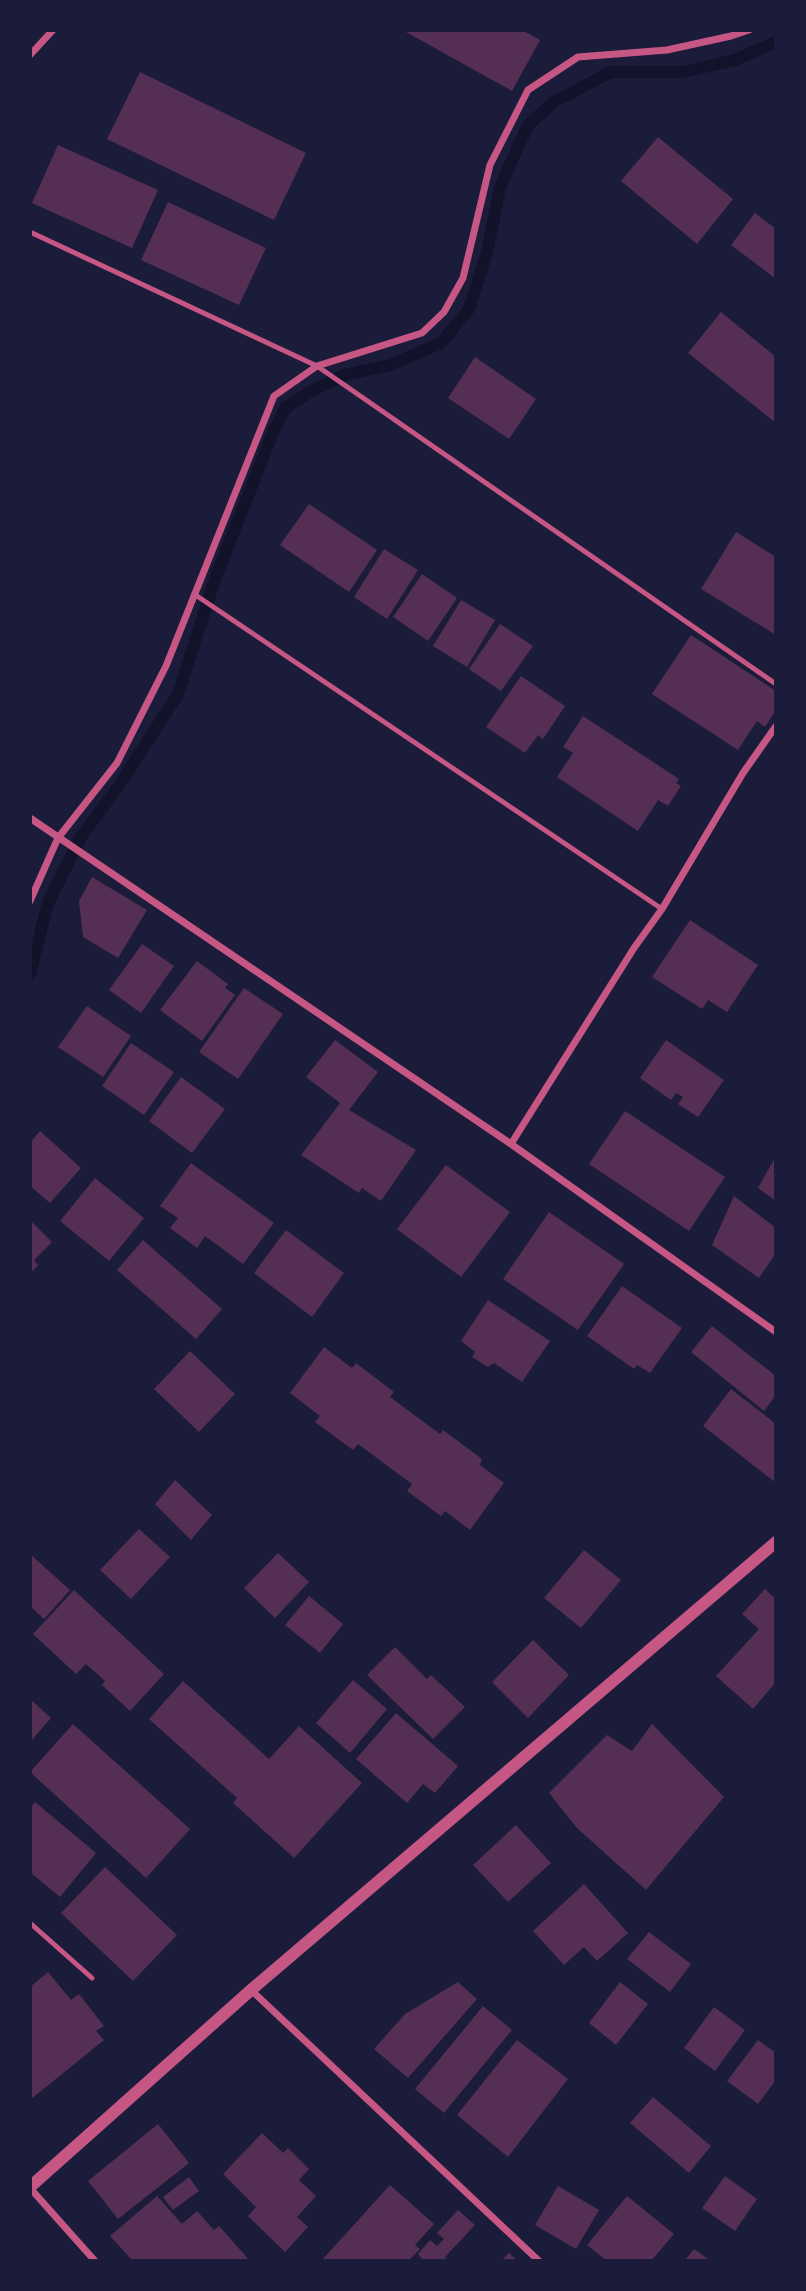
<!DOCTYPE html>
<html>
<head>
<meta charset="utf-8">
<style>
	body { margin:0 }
	#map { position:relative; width:806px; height:2291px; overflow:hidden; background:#1b1b3a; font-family:Commissioner,sans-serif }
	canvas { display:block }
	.frame { position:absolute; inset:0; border:32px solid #1b1b3a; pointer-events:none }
</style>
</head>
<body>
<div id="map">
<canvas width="806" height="2291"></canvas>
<div class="frame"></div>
</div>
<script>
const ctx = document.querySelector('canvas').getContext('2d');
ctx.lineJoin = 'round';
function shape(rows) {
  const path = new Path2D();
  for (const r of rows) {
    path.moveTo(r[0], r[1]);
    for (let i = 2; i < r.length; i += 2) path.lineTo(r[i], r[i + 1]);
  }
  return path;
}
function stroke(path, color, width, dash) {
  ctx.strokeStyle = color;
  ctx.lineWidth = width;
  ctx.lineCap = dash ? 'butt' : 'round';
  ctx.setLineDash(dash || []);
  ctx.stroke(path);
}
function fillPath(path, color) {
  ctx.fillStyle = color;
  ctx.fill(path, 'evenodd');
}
stroke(shape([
	[30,974,48,903,82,835,120,784,178,694,215,579,272,435,285,408,313,390,345,375,390,365,441,343,469,309,487,252,500,187,528,125,554,102,611,72,683,72,735,60,776,42]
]), '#12122b', 12);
fillPath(shape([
	[407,30,522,30,540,40,512,91,406,32],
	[140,72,306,153,274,220,107,139],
	[658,137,733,199,697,244,621,181],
	[58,145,158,190,132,248,32,203],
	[168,202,266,248,239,305,141,260],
	[755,213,776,229,776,279,731,245],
	[721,312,776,357,776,423,688,353],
	[475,357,536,399,509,439,448,398],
	[309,504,377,550,349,592,280,545],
	[736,532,776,557,776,635,701,589],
	[384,549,418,570,387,619,354,597],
	[422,574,457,598,428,641,393,617],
	[461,600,495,620,467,667,433,646],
	[500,624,533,646,501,691,469,669],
	[691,635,776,691,776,710,765,727,757,721,738,750,652,694],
	[521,676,565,706,543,739,538,735,525,753,486,727],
	[583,716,679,779,676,783,681,786,668,806,658,800,638,831,557,777,573,753,563,747],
	[92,877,147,910,118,958,83,937,79,901],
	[690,920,758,965,727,1012,708,1000,702,1009,652,977],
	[142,944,174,966,141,1013,109,990],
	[197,961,228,984,225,988,235,995,202,1041,160,1010],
	[244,988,283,1014,238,1079,199,1052],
	[87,1006,131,1036,103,1077,58,1047],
	[335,1040,378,1072,349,1110,416,1150,381,1201,362,1188,359,1193,301,1155,340,1103,306,1077],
	[666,1040,724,1080,698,1117,678,1104,683,1097,676,1093,671,1100,640,1078],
	[131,1043,174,1072,144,1115,102,1086],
	[181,1077,225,1109,192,1153,149,1121],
	[625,1111,725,1177,689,1231,589,1164],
	[40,1131,81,1168,50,1203,30,1186,30,1143],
	[776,1156,776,1201,758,1188],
	[191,1163,274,1223,243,1264,205,1236,197,1248,170,1228,178,1218,160,1206],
	[446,1165,510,1212,461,1277,397,1229],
	[95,1178,144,1218,109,1261,60,1221],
	[734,1196,776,1228,776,1253,759,1278,712,1245],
	[549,1212,624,1264,578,1330,503,1279],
	[30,1220,52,1242,34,1260,38,1265,30,1274],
	[286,1230,344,1273,312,1317,254,1273],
	[143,1240,222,1309,196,1339,117,1270],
	[622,1286,682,1328,650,1373,637,1365,634,1369,587,1336],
	[488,1300,550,1341,522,1382,494,1363,488,1367,472,1357,475,1352,461,1341],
	[712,1326,776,1376,776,1395,764,1411,691,1352],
	[324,1347,352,1368,356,1363,394,1392,390,1397,440,1434,443,1430,482,1459,480,1465,504,1483,470,1530,445,1511,441,1516,407,1491,412,1484,358,1444,353,1450,315,1422,320,1416,290,1393],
	[190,1351,235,1394,199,1432,154,1389],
	[731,1389,776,1424,776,1483,703,1426],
	[175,1480,212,1515,191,1540,155,1504],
	[139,1529,170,1557,131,1599,100,1570],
	[584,1550,621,1580,581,1628,544,1598],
	[278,1553,309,1582,275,1618,244,1588],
	[30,1554,70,1590,44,1619,30,1606],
	[765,1589,776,1599,776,1682,753,1709,716,1676,759,1629,742,1614],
	[74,1590,164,1674,130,1711,102,1685,105,1681,86,1664,76,1674,33,1634],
	[309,1596,343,1624,320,1653,285,1625],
	[533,1640,569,1675,528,1718,492,1682],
	[395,1647,427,1679,431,1675,465,1707,433,1739,367,1675],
	[353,1680,387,1709,350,1753,316,1723],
	[183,1681,269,1759,299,1726,362,1783,294,1858,233,1803,237,1798,149,1719],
	[30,1699,51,1718,30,1742],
	[396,1713,458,1766,435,1793,423,1784,407,1803,356,1759],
	[73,1724,190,1829,146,1878,30,1772],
	[652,1724,724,1797,646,1890,577,1828,549,1793,607,1735,632,1751],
	[35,1802,96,1853,60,1897,30,1872,30,1808],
	[516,1825,551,1863,508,1902,473,1865],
	[105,1867,177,1935,133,1981,61,1913],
	[584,1884,628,1933,597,1961,584,1947,564,1965,533,1931],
	[649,1932,691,1964,670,1992,627,1959],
	[48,1972,71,2000,79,1994,104,2026,96,2031,104,2040,30,2100,30,1987],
	[458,1982,477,1999,408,2078,374,2049,405,2014],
	[620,1982,648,2004,616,2045,589,2023],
	[483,2006,512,2030,444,2113,415,2089],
	[714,2007,745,2030,715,2071,684,2048],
	[517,2040,568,2079,508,2157,457,2115],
	[758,2040,776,2053,776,2080,758,2104,727,2081],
	[653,2097,711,2146,689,2173,630,2123],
	[158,2124,189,2163,118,2219,88,2181],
	[262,2133,283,2153,288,2148,309,2169,299,2180,316,2196,297,2217,308,2227,285,2252,248,2216,256,2207,223,2174],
	[725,2176,757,2199,735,2231,702,2208],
	[189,2177,199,2191,173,2210,163,2197],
	[390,2185,434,2224,415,2245,420,2249,408,2261,321,2261],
	[558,2186,599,2210,576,2249,535,2225],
	[157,2196,182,2224,197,2211,214,2230,219,2226,250,2261,133,2261,110,2236],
	[627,2196,674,2234,651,2261,607,2261,587,2245],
	[458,2210,475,2225,445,2257,449,2261,420,2261,422,2259,418,2254,430,2240,437,2246,444,2239,437,2233],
	[694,2249,711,2261,684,2261],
	[509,2253,518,2261,501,2261]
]), '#542f53');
stroke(shape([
	[30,232,317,366,776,684],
	[194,594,662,909],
	[30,1923,92,1978]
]), '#c65784', 5);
stroke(shape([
	[30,55,53,30],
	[30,818,511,1144,776,1332],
	[30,901,58,838,117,763,166,666,274,396,317,366,422,333,444,312,463,278,490,165,528,90,578,57,667,50,731,36,749,30],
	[511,1144,634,948,662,909,743,773,776,726],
	[251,1990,539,2261],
	[30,2188,95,2261]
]), '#c65784', 7);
stroke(shape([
	[30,2187,251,1990,776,1542]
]), '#c65784', 12);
</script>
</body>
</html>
